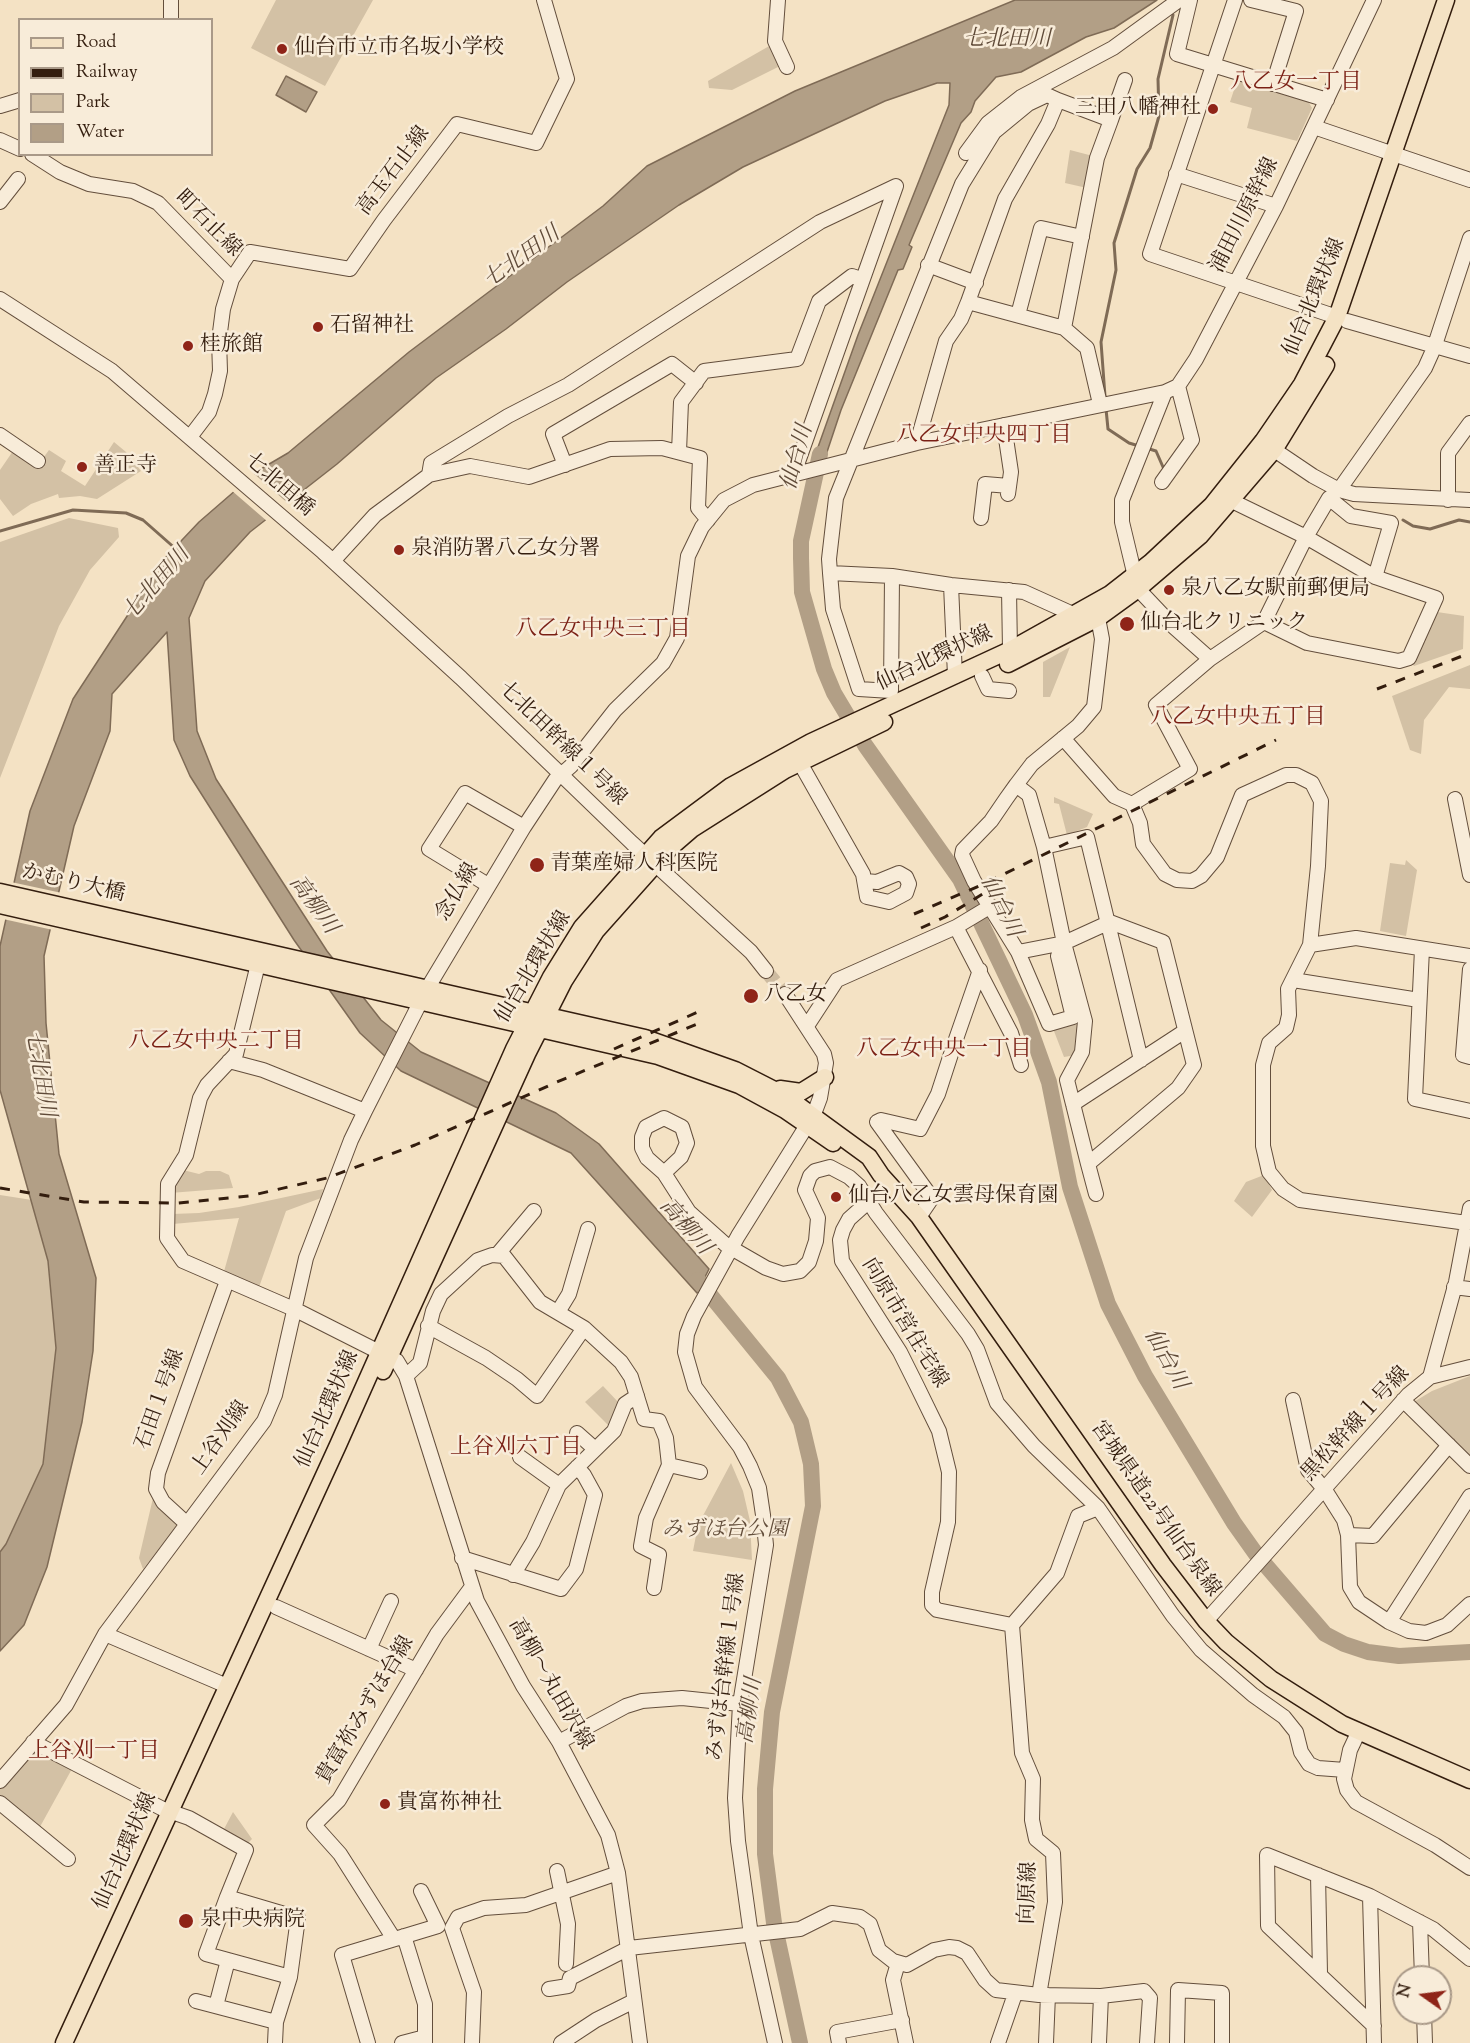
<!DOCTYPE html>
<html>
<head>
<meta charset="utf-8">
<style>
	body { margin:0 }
	#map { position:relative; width:1470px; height:2043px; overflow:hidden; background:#f4e2c4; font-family:"Sorts Mill Goudy",serif }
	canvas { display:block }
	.legend { position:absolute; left:18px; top:18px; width:195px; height:138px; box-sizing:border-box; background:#f8ecd9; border:2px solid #a99988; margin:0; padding:8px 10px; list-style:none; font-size:18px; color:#331d0e }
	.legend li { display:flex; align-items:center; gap:12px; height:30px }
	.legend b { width:30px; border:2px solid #a99988 }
	.north { position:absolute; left:1392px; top:1965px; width:60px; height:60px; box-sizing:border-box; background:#f8ecd9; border:2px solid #a99988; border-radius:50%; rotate:284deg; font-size:16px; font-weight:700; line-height:24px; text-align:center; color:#331d0e }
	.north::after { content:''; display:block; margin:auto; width:21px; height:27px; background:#8f2418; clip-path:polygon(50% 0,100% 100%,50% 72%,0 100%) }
</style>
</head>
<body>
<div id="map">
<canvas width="1470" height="2043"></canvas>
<ul class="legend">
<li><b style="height:8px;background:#f4e2c4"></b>Road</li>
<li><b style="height:8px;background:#331d0e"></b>Railway</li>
<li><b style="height:16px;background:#d3c1a5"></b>Park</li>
<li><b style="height:16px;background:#b29f86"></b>Water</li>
</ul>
<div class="north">N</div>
</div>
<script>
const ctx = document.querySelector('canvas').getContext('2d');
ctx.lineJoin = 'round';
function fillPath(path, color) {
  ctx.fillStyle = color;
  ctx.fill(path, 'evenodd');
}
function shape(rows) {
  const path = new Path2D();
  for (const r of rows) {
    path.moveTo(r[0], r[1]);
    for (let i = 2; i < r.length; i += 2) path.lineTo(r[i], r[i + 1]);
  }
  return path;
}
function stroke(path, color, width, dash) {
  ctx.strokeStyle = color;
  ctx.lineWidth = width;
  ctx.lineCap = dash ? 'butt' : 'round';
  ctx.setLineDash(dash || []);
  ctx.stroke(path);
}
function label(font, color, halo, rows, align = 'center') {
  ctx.font = font + ' "Sorts Mill Goudy","Noto Serif JP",serif';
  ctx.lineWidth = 5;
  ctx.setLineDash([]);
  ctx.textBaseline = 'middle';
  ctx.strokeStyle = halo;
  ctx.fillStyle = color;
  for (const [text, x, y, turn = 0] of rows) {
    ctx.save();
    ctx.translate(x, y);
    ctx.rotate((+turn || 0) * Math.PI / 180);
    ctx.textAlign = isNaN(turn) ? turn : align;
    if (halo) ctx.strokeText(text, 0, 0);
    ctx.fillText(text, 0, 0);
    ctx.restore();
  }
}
fillPath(shape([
	[276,0,373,0,325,86,251,48],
	[771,45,782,65,732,90,709,88,708,81],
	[1237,81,1308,101,1312,108,1297,141,1247,128,1252,108,1230,102],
	[1070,150,1093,156,1087,188,1065,183],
	[114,442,126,452,141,471,97,499,80,496,59,498,58,494,31,504,13,516,0,499,0,470,13,451,38,465,49,450,66,461,61,471,85,486],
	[69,518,118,528,119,537,90,570,59,626,0,778,0,542],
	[1437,612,1464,616,1463,649,1414,666,1410,661],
	[1070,647,1050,697,1043,697,1043,662],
	[1470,665,1470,689,1449,687,1424,720,1421,754,1410,750,1392,696],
	[1054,797,1093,814,1087,827,1067,835,1059,804,1054,803],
	[1406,860,1417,870,1406,936,1380,931,1390,863,1405,865],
	[1078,1018,1080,1025,1076,1055,1064,1057,1052,1026],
	[183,1170,199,1174,206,1171,220,1171,229,1175,233,1188,170,1193],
	[1264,1175,1272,1190,1252,1217,1234,1201,1246,1182],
	[323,1189,321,1198,286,1211,258,1290,223,1275,239,1218,173,1224,172,1214,199,1213,239,1207],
	[0,1195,32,1200,48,1261,56,1348,43,1464,6,1544,0,1552],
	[1470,1376,1470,1461,1412,1403,1432,1391],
	[603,1386,619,1403,609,1426,585,1402],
	[731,1463,743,1491,750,1521,752,1560,693,1551,698,1525],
	[153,1498,177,1520,178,1528,143,1569,139,1558],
	[33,1742,73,1767,36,1834,0,1802,0,1786],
	[233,1812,252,1839,245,1846,224,1829]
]), '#d3c1a5');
const water = shape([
	[1015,0,1157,0,1114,28,1086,37,1021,72,996,77,975,101,971,112,961,123,909,245,912,247,903,269,898,270,841,410,824,461,812,464,858,335,949,105,950,83,937,83,885,101,743,167,679,205,567,282,506,329,436,378,337,464,250,532,205,581,189,618,197,731,216,779,327,951,381,1020,421,1052,556,1113,599,1144,709,1269,697,1293,571,1153,401,1071,360,1033,294,940,190,776,174,740,167,632,112,694,110,731,74,826,44,956,46,1023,59,1154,96,1278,93,1351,82,1422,47,1567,24,1625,0,1651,0,1552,6,1544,43,1464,56,1348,48,1261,0,1090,0,946,30,811,73,699,165,558,199,522,259,470,288,453,409,352,603,206,647,166,795,91,1015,0],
	[286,76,317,92,306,112,276,95,286,76]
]);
fillPath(water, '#b29f86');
stroke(water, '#7f6b56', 1.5);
fillPath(shape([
	[252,472,290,505,268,522,231,490],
	[11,882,62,893,53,930,3,919]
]), '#f4e2c4');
stroke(shape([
	[1105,396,1101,342,1116,270,1114,243,1137,169,1150,148,1159,116,1158,79,1173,15],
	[1106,409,1108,429,1129,443,1139,446],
	[1146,448,1156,451,1163,467],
	[1403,520,1413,526,1430,529,1459,520,1470,522],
	[0,531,73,510,126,513,143,520,177,550]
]), '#7f6b56', 3);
stroke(shape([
	[820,454,801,541,801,558,802,592,824,669,834,693,865,745,960,879,1025,1015,1049,1082,1070,1187,1108,1304,1145,1376,1234,1523,1256,1554,1325,1634,1344,1644,1368,1652,1399,1656,1470,1652],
	[698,1280,778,1378,801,1422,811,1464,813,1506,772,1712,765,1789,765,1854,774,1923,800,2043]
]), '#b29f86', 16);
stroke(shape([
	[766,971,785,994]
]), '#cdbba0', 14, [14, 7]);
const minor = shape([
	[171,0,171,20],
	[778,0,775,41,787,67],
	[1190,0,1177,54,1327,100],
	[1235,0,1150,254,1337,317],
	[1251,0,1296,11,1273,84],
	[0,106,20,100],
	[1111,120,1125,80],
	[1314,127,1470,180],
	[0,140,20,149],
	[966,153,988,123,1021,97,1113,48,1179,0],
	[32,154,60,172,89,184,133,191,158,203,232,279,223,309,219,340,220,371,215,394,209,412,190,437],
	[1176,174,1276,206],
	[0,202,18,179],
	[928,265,976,283],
	[232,279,250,252,350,269,384,220,457,124,536,143,567,79,544,0],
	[0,299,112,371,323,552,461,678,632,843,751,952,766,971],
	[968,302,1005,199,1048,124,1058,100,1111,120,1097,158,1064,328],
	[1018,315,1041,228,1082,237],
	[1347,321,1470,356],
	[1165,392,1122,500,1122,522,1138,589,1174,627,1210,659],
	[1004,425,1011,472,1008,494],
	[0,435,38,461],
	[917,443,946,341,961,319,968,302,1064,328,1087,348,1100,404],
	[1267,445,1313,476,1339,490,1354,494,1470,500],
	[679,452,681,402,704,371,797,359,819,301,852,276,861,279],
	[565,465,553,434,672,364,696,383],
	[429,475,431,463,508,416,568,385,820,222,896,186,793,476],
	[1162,482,1192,440,1178,386],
	[1339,490,1425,368,1434,348,1470,238],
	[1448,500,1448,453,1470,423],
	[1232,501,1306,537,1375,577,1436,598,1409,658,1399,661,1307,643,1264,622,1306,537,1329,498,1351,516,1391,523,1375,577],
	[981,518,985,484,1009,486],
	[333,561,375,515,429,475,470,466,529,477,610,449,662,448,700,458,698,508,708,520],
	[830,573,829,559,836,498,962,184,994,132,1028,104,1047,95,1058,100],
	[892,576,891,691,859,689,833,609,830,573,892,576,951,585,1024,592,1075,615],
	[951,585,955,676],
	[1009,590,1010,650],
	[982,676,988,689,1009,691],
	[1063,738,1114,796,1132,804,1190,769,1156,705,1210,659,1264,622],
	[795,754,863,874,867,897,889,902,906,893,909,884,906,877,899,873,877,882,865,881],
	[1016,785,1029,795,1044,847,1064,943,1085,1021,1082,1052,1067,1080,1088,1164,1178,1088,1194,1065,1163,942,1110,922,1064,943,1018,952,974,881,962,855,963,850,991,821,1006,799,1016,785,1032,764,1078,726,1094,707,1102,639,1098,618],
	[1455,799,1470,875],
	[1132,804,1140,823,1143,844,1165,874,1177,880,1192,881,1201,876,1217,857,1242,795,1286,775,1296,775,1312,783,1321,801,1318,866,1310,945,1288,989,1289,1015,1286,1028,1269,1043,1263,1065,1263,1146,1269,1172,1283,1189,1300,1200,1467,1223],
	[1044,847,1087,837,1141,1060],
	[488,885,429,849,465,793,524,827],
	[956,927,1011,1033,1021,1065],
	[1310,945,1356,938,1470,956],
	[1422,949,1415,1099,1470,1111],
	[1018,952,1049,1024,1073,1017,1058,956],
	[258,964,236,1054,207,1085,200,1098,186,1155,168,1184,167,1238,183,1261,296,1310,397,1361,406,1376,477,1601,523,1686,559,1742,608,1835,618,1873,640,2043],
	[1470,969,1463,1055,1470,1057],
	[1293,980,1419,1000],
	[807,1026,837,980,956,927,991,906],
	[955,1042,980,970],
	[229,1061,263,1070,365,1111],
	[1073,1104,1185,1031],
	[1088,1164,1096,1194],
	[664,1173,681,1157,687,1143,682,1127,664,1118,646,1127,642,1137,642,1148,647,1158,664,1173,689,1212,726,1245,766,1268,783,1274,800,1271,809,1262,816,1241,818,1218,805,1190,810,1176,815,1171,830,1167,849,1177,859,1186,876,1213,968,1334,977,1349,997,1403,1034,1446,1098,1508,1173,1616,1201,1650,1253,1695,1284,1717,1296,1732,1301,1752,1309,1764,1318,1768,1345,1770],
	[868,1202,849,1219,843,1230,840,1240,842,1261,900,1352,916,1384,939,1431,949,1472,948,1522,932,1592,932,1605,937,1610,1012,1625],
	[919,1217,932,1198,877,1122,881,1120,920,1129,938,1094,951,1054],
	[497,1255,534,1211],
	[1454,1287,1470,1289],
	[558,1312,569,1294,588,1229],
	[428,1326,486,1358,517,1379,537,1396,584,1328],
	[406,1376,420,1363,433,1311,441,1294,478,1260,492,1255,504,1256,540,1302,584,1328,621,1362,631,1377,644,1419,659,1421,666,1438,669,1465,646,1518,641,1546,659,1555,654,1588],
	[1430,1377,1470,1367],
	[1293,1400,1308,1470,1325,1490,1344,1520,1348,1535,1350,1587,1359,1602,1389,1622,1409,1631,1426,1633,1447,1625,1470,1604],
	[1403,1400,1470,1466],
	[577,1433,595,1449],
	[520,1457,559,1485],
	[669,1465,700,1472],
	[187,1524,163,1502,156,1489,158,1473,227,1281],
	[1348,1535,1373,1536,1449,1445],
	[462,1558,561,1589,576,1569,595,1495,584,1475,577,1467],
	[513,1575,533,1542,559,1485,614,1431,625,1404,637,1396],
	[276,1607,416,1670],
	[1206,1621,1408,1395,1430,1377,1456,1282,1470,1208],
	[1389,1622,1470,1496],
	[105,1634,227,1686],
	[369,1649,391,1601],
	[1358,1733,1350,1750,1344,1779,1347,1790,1356,1802,1435,1845,1470,1868],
	[33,1742,163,1809,189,1818,246,1850,227,1897,206,1954,290,1977,298,1918,227,1897],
	[559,1742,626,1706,642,1701,682,1698,740,1704],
	[0,1781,66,1705,105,1634,264,1421,275,1395,306,1258,351,1140,365,1111,427,989,524,827,555,780,571,766,615,710,663,663,677,638,688,556,702,527,724,500,753,485,917,443,1165,392,1178,386,1196,359,1276,206,1374,0],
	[0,1803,68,1859],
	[557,1871,568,1924,566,1964],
	[1318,1875,1320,1973],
	[1370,1896,1374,2043],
	[1420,1922,1422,1977],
	[404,1936,425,2004,425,2043],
	[394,1939,340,1854,314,1825,339,1800,437,1634,471,1588],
	[898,1963,893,1980,906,2043],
	[549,1989,568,1986,570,1978,629,1948,800,1929,832,1913,860,1917,870,1924,879,1950,893,1961,907,1965,934,1950,949,1947,957,1948,967,1953,985,1980,996,1990,1039,1995,1055,1902,1053,1853,1036,1839,1032,1820,1033,1779,1022,1753,1012,1625,1057,1573,1078,1516,1098,1508],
	[1039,1995,1101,1996,1144,1991,1150,1998,1147,2043],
	[196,2001,276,2022],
	[216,2006,228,1960],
	[1424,2013,1425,2043],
	[1374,2026,1268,1926,1267,1855,1370,1896,1433,1929,1470,1959],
	[275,2043,276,2022,290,1977],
	[368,2043,342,1955,438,1926,421,1891],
	[402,2043,425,2037],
	[472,2043,474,1992,452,1928,458,1917,484,1908,526,1905,618,1873],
	[561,2043,596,2020,634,2001],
	[775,2043,751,1935,738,1841,735,1798,740,1704,766,1545,763,1515,759,1488,750,1466,740,1447,695,1387,685,1352,687,1334,694,1316,738,1236,814,1114,820,1098,826,1063,824,1054,785,994],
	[839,2043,837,2032,902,2020],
	[998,2043,1015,1994],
	[1046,2043,1048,1995],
	[1099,2043,1101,1996],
	[1177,2043,1178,1990,1222,1993,1222,2043]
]);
const major = shape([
	[1008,664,1098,618,1138,589,1200,536,1274,450,1326,365],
	[0,892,645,1038,735,1070,784,1095,869,1157,881,1175,919,1217,1163,1565,1206,1621,1226,1642,1271,1679,1342,1724,1470,1780],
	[0,905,658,1056,739,1085,785,1110,833,1143],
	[780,1089,801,1092,825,1077],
	[383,1371,527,1054,564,981,596,931,670,848,692,829,785,770,884,722],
	[64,2043,338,1445,514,1049,551,977,582,927,661,838,731,786,811,742,1010,650,1110,594,1151,562,1212,505,1263,441,1302,384,1337,317,1446,0]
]);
stroke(minor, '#634e3c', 16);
stroke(major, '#331d0e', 19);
stroke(minor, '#f8ecd9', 14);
stroke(major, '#f4e2c4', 16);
stroke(shape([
	[1377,689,1470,653],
	[914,914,986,883,1276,740],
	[921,928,945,917,994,887],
	[614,1049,698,1012],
	[0,1188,84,1202,178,1203,249,1196,327,1178,415,1145,557,1082,702,1022]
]), '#331d0e', 3, [10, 10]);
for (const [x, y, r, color] of [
	[282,49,6,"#8f2418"],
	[1213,109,6,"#8f2418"],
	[318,327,6,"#8f2418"],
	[188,346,6,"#8f2418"],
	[82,467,6,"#8f2418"],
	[399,550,6,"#8f2418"],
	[1169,590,6,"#8f2418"],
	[1127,624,8,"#8f2418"],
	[537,865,8,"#8f2418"],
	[751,996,8,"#8f2418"],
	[836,1197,6,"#8f2418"],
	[385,1804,6,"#8f2418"],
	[186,1921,8,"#8f2418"]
]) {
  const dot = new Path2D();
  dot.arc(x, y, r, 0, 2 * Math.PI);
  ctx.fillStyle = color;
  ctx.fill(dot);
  stroke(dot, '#f8ecd9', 2);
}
label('21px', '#331d0e', '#f8ecd9', [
	["仙台市立市名坂小学校",294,49],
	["三田八幡神社",1201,109,"right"],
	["石留神社",330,327],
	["桂旅館",200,346],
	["善正寺",94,467],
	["泉消防署八乙女分署",411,550],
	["泉八乙女駅前郵便局",1181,590],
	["仙台北クリニック",1140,624],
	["青葉産婦人科医院",550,865],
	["八乙女",764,996],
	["仙台八乙女雲母保育園",848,1197],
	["貴富祢神社",397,1804],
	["泉中央病院",200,1921]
], 'left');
label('21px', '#331d0e', '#f8ecd9', [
	["高玉石止線",395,172,-53],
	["浦田川原幹線",1246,216,-63],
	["町石止線",207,225,45],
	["仙台北環状線",1316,298,-67],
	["七北田橋",278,486,41],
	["仙台北環状線",935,660,-25],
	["七北田幹線１号線",561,745,44],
	["かむり大橋",73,885,13],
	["念仏線",459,893,-59],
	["仙台北環状線",535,968,-59],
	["向原市営住宅線",903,1324,59],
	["石田１号線",162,1400,-70],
	["仙台北環状線",329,1410,-66],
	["黒松幹線１号線",1357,1425,-47],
	["上谷刈線",222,1439,-55],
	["宮城県道22号仙台泉線",1154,1510,55],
	["みずほ台幹線１号線",728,1667,-83],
	["高柳～丸田沢線",549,1685,60],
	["貴富祢みずほ台線",367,1711,-59],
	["仙台北環状線",127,1852,-66],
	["向原線",1030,1893,-88]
]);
label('italic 21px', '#634e3b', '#f8ecd9', [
	["みずほ台公園",725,1531]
]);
label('italic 22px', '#5f4a38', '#f8ecd9', [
	["七北田川",1007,41],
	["七北田川",523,259,-36],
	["仙台川",799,458,-75],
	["七北田川",158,585,-49],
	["高柳川",312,906,54],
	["仙台川",999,907,64],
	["七北田川",38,1074,80],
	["高柳川",684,1228,49],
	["仙台川",1164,1360,61],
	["高柳川",752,1711,-82]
]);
label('22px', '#7a1f14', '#f8ecd9', [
	["八乙女一丁目",1296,84],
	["八乙女中央四丁目",984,437],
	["八乙女中央三丁目",603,631],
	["八乙女中央五丁目",1238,719],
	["八乙女中央二丁目",216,1043],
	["八乙女中央一丁目",944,1051],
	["上谷刈六丁目",516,1449],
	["上谷刈一丁目",94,1753]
]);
</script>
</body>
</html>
